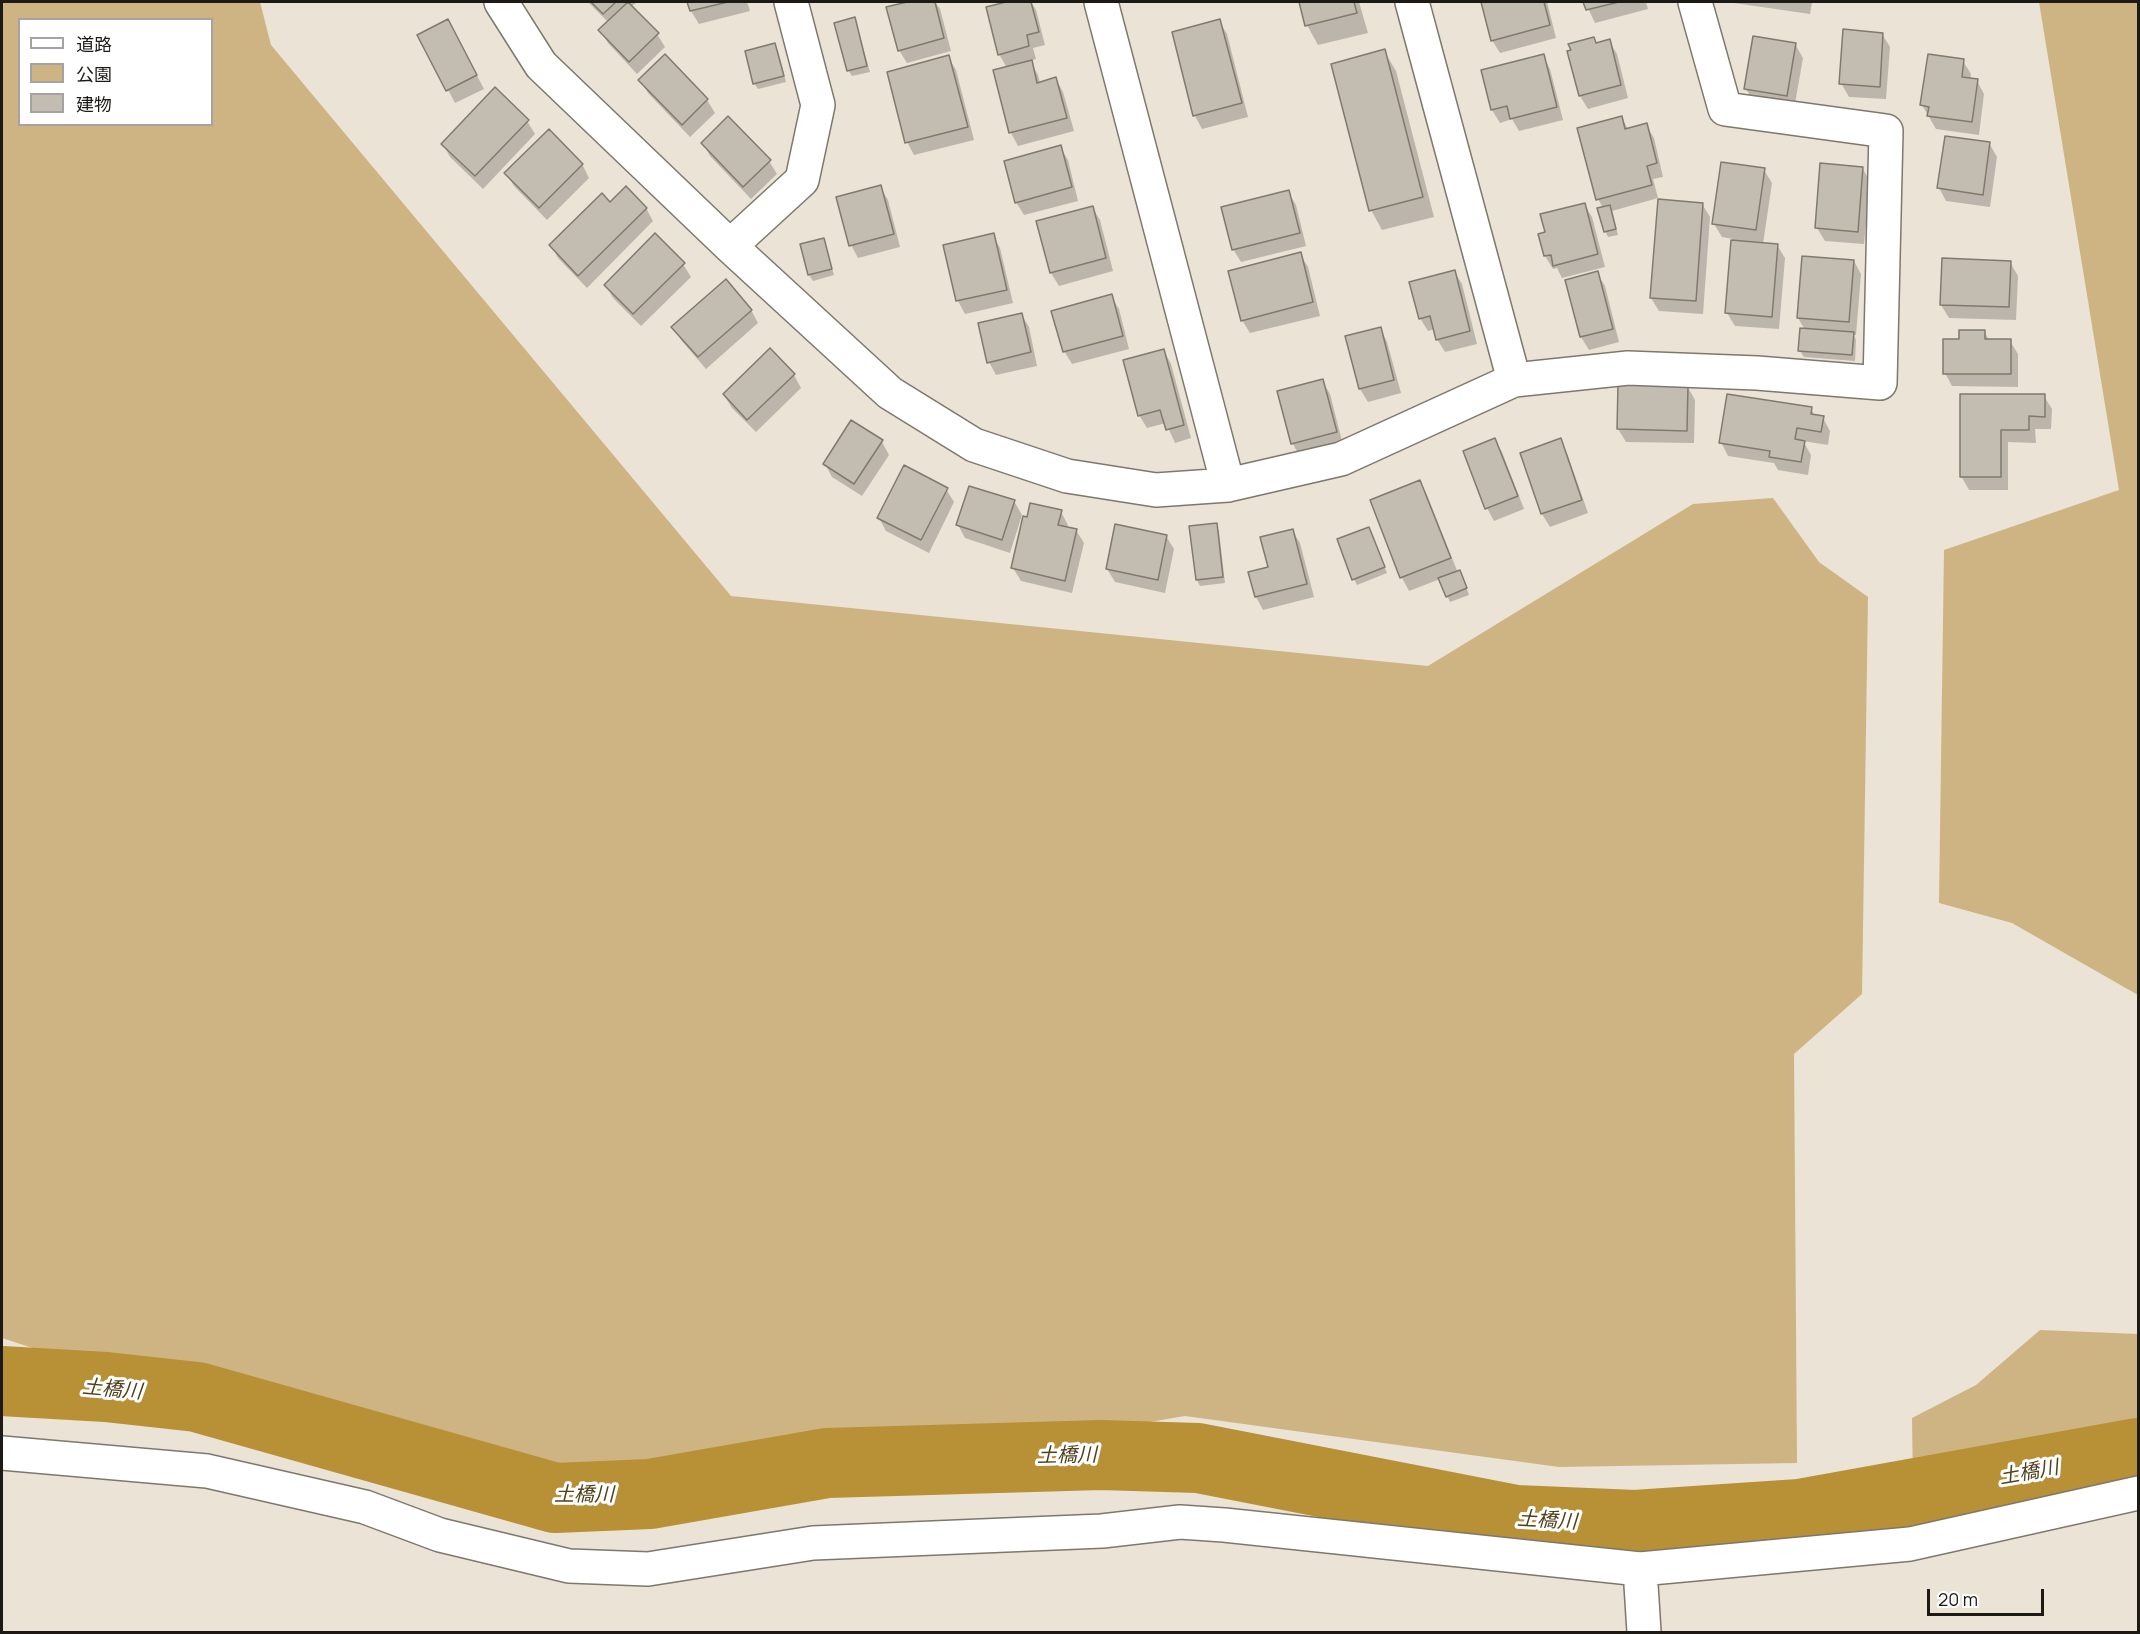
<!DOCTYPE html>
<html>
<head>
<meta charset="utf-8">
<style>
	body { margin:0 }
	#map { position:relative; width:2140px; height:1634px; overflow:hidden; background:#eae3d6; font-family:Manrope,"Noto Sans JP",sans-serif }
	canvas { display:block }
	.frame { position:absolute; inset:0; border:3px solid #1d1a16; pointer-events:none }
	.legend { position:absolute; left:18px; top:18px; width:195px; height:108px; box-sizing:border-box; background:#fff; border:2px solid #a5a3a2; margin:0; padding:8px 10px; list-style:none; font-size:18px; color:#1d1a16 }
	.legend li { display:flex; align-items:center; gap:12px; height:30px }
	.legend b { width:30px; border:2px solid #a5a3a2 }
	.scale { position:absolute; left:1927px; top:1589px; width:117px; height:27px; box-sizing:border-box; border:3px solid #1d1a16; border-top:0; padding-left:8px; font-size:18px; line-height:21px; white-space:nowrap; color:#1d1a16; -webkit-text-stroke:4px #fff; paint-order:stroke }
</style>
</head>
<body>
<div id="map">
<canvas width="2140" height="1634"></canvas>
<div class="frame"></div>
<ul class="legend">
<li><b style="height:8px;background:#fff"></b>道路</li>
<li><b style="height:16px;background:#ceb483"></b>公園</li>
<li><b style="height:16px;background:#c3bcb0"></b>建物</li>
</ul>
<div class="scale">20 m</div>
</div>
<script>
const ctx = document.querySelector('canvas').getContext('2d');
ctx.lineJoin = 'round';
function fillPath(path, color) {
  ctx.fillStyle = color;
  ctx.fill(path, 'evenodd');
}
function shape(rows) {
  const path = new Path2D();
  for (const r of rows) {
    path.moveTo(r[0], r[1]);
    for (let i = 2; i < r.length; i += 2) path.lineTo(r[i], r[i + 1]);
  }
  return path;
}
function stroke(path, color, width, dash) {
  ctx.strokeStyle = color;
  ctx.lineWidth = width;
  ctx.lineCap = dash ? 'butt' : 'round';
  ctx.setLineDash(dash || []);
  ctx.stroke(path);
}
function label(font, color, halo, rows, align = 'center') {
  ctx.font = font + ' Manrope,"Noto Sans JP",sans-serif';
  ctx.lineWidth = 6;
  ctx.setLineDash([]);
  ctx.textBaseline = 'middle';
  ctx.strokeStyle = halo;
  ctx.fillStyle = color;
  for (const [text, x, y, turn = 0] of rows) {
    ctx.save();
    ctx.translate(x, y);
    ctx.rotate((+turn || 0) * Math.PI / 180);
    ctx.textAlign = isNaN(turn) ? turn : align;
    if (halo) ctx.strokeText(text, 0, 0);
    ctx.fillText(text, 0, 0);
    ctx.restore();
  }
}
fillPath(shape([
	[2,2,260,2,271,45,731,596,1428,666,1693,504,1773,498,1819,562,1868,597,1862,994,1794,1054,1797,1463,1559,1467,1185,1416,709,1496,468,1490,2,1338],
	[20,20,212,20,212,124,20,124],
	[2039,2,2138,2,2138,995,2012,923,1939,903,1944,550,2119,490],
	[2040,1330,2138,1334,2138,1471,1913,1487,1912,1418,1976,1385]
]), '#ceb483');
fillPath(shape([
	[588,2,637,2,631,7,657,34,665,47,637,74,608,43,600,30,608,22],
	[689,2,747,2,750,11,699,24,691,11],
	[913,2,935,2,940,9,951,51,907,63,899,50,888,8],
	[1012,2,1031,2,1036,10,1045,45,1033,48,1036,59,1030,61,1038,75,1040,83,1056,79,1063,92,1074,131,1018,146,1011,133,1007,68,999,54,987,8],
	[1301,2,1359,2,1368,33,1318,45,1307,25],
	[1482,2,1547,2,1556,38,1500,53,1492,40],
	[1585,2,1646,2,1648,9,1595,23],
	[1727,2,1812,2,1810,14],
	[854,19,857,25,870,72,852,76,848,70],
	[1219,21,1227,34,1248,117,1202,129,1195,116,1174,33],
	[455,34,484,89,455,103,419,36],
	[1882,34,1890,47,1886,99,1849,97,1841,83],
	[1609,41,1617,54,1628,98,1588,109,1580,96,1597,45],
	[1795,44,1803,58,1794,109,1754,102,1746,89],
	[775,45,778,51,786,82,758,89,754,83],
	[1384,51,1396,71,1434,217,1382,230,1371,210],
	[665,56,707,100,715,113,690,137,648,93,640,80],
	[1543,56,1550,69,1563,120,1519,131,1512,119,1500,123,1492,110,1483,71],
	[948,57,956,70,974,140,914,155,907,142],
	[1963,61,1971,74,1970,80,1977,81,1984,94,1979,135,1936,129,1922,105],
	[1622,118,1628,129,1646,125,1654,138,1663,177,1653,179,1658,198,1612,211,1618,235,1608,237,1605,231,1603,208,1598,199],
	[527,121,535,134,483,189,450,157,443,144],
	[703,143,769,161,777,174,751,199,710,156],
	[1989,143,1997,157,1990,207,1946,201,1939,188],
	[1060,147,1068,160,1078,201,1024,215,1016,202],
	[582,164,589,178,547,220,514,186,506,173],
	[1862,168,1870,181,1864,244,1825,241,1817,228],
	[1764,170,1772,183,1763,244,1777,245,1785,258,1779,329,1735,326,1727,313,1733,239,1722,237,1714,224],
	[880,187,888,200,900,247,858,258,851,245],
	[1288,192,1296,205,1306,246,1241,262,1233,249],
	[610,204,646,208,653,221,587,288,558,258,551,245],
	[1584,204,1592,217,1605,267,1562,278,1557,268,1553,269,1545,256,1540,235,1546,233],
	[1702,204,1710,217,1703,314,1659,311,1651,298],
	[1092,207,1100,220,1113,271,1059,286,1051,273,1038,222],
	[993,235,1000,248,1013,303,965,314,958,301,945,246],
	[823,240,834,275,813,281,809,275],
	[1300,254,1308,267,1320,316,1250,333,1242,320],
	[1803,257,1854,261,1861,274,1856,335,1854,335,1856,340,1855,361,1804,357,1800,351,1805,330,1798,318],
	[2010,262,2018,276,2016,320,1949,318,1941,305],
	[683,264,691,277,641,326,613,298,606,285],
	[1454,271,1462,284,1477,344,1445,352,1437,339,1435,329,1428,331,1420,318],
	[1597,273,1605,286,1619,342,1589,350,1581,337,1567,281],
	[1111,296,1119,309,1129,349,1072,364,1064,351],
	[751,310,758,323,706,369,681,340,673,327],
	[1021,314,1029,327,1037,366,996,375,989,362],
	[1380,328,1387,342,1401,393,1368,402,1360,389,1347,337],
	[1984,331,1989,340,2010,341,2018,354,2018,387,1952,386,1945,373,1961,341],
	[1164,351,1171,364,1191,438,1175,443,1166,423,1147,428,1139,415],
	[794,375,801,388,756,432,732,408,724,395],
	[1322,381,1330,394,1343,445,1300,457,1293,444,1279,392],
	[1687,386,1695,400,1694,443,1626,442,1618,429],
	[1962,396,2044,396,2052,409,2051,429,2035,429,2036,443,2008,442,2008,490,1969,490,1961,476],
	[1811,409,1816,417,1823,418,1830,431,1828,445,1803,441,1811,455,1808,475,1778,470,1774,463,1728,456,1721,442],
	[1494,439,1502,452,1524,509,1494,521,1487,508,1465,451],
	[1560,440,1567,453,1588,513,1550,527,1542,514,1522,454],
	[882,442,889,455,862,496,832,477,825,464],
	[1420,482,1427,495,1458,573,1463,578,1469,595,1450,602,1440,579,1409,591,1402,578,1371,501],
	[946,489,954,502,929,553,886,531,879,518],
	[1014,501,1022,515,1010,553,965,538,958,525],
	[1061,512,1068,525,1067,528,1076,530,1084,543,1072,593,1021,581,1013,568],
	[1216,525,1219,531,1225,583,1200,586,1197,580],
	[1369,529,1387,573,1357,585,1354,579],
	[1292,530,1300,543,1314,597,1263,610,1256,597,1250,573,1269,568],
	[1166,536,1174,549,1165,593,1115,582,1107,569]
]), '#0003');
stroke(shape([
	[2,1381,106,1387,197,1397,555,1498,650,1494,827,1463,1101,1455,1198,1458,1516,1520,1635,1525,1800,1514,2138,1453]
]), '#b89036', 70);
const building = shape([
	[591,2,616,2,603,14,591,2],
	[628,2,659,33,629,62,598,30,628,2],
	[687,2,728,2,690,11,687,2],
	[907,2,935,2,944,38,898,51,886,7,907,2],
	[1006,2,1031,2,1039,32,1027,35,1029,46,998,55,986,7,1006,2],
	[1299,2,1354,2,1357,13,1305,26,1299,2],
	[1481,2,1544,2,1550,25,1491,41,1481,2],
	[1583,2,1619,2,1586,10,1583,2],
	[855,17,867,66,847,71,834,23,855,17],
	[448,19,477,75,446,91,417,35,448,19],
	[1220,19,1242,103,1193,116,1172,32,1220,19],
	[1843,29,1883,33,1880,87,1839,84,1843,29],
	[1753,36,1796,43,1787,96,1744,89,1753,36],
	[1594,37,1596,43,1610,39,1621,85,1579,96,1567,51,1571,50,1568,44,1594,37],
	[775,43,784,76,753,84,745,51,775,43],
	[1385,49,1423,197,1369,211,1331,64,1385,49],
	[665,54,708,99,682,125,638,80,665,54],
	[1544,54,1557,107,1510,119,1507,106,1491,110,1481,70,1544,54],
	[1928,54,1964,59,1962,77,1978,79,1972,122,1927,116,1929,107,1920,105,1928,54],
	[949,55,968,127,905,143,887,72,949,55],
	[1032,60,1037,83,1056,77,1067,118,1009,133,993,70,1032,60],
	[495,87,529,120,475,176,441,144,495,87],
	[728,116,771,160,743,187,701,143,728,116],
	[1622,116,1625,129,1647,123,1657,163,1647,166,1652,185,1596,200,1577,128,1622,116],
	[549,129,583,164,539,208,504,173,549,129],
	[1945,136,1990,142,1983,195,1937,188,1945,136],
	[1061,145,1072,187,1015,203,1004,161,1061,145],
	[1721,162,1765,168,1756,230,1712,224,1721,162],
	[1820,163,1863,167,1858,232,1815,228,1820,163],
	[881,185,894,234,849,246,836,197,881,185],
	[626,186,647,208,578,276,549,245,602,193,610,202,626,186],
	[1289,190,1300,233,1232,250,1221,207,1289,190],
	[1658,199,1703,203,1696,301,1650,298,1658,199],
	[1585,203,1598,254,1553,266,1551,255,1544,256,1538,234,1545,232,1540,214,1585,203],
	[1610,205,1616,229,1604,232,1597,208,1610,205],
	[1093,206,1106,258,1050,273,1036,221,1093,206],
	[655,233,685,263,633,314,604,285,655,233],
	[994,233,1007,290,956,301,943,245,994,233],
	[824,238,832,269,808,275,800,244,824,238],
	[1731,240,1778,244,1772,317,1725,313,1731,240],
	[1301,252,1313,302,1241,321,1228,271,1301,252],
	[1802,256,1854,260,1849,322,1797,318,1802,256],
	[1942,258,2011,261,2009,307,1940,305,1942,258],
	[1455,270,1470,331,1436,340,1430,316,1419,319,1409,282,1455,270],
	[1598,271,1613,329,1580,337,1565,280,1598,271],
	[726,279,752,310,698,357,671,327,726,279],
	[1112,294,1123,336,1063,352,1051,311,1112,294],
	[1022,313,1031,352,987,363,978,323,1022,313],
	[1381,327,1394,380,1359,389,1345,336,1381,327],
	[1800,328,1854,332,1852,355,1798,351,1800,328],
	[1959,330,1985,330,1985,339,2011,339,2011,374,1943,374,1943,339,1959,339,1959,330],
	[770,348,795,374,747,420,723,394,770,348],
	[1164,349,1184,425,1166,430,1160,410,1138,416,1123,360,1164,349],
	[1323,379,1337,432,1291,444,1277,391,1323,379],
	[1618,384,1688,385,1687,431,1617,429,1618,384],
	[1727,394,1812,407,1811,414,1824,416,1821,432,1797,428,1795,439,1805,441,1801,462,1769,457,1770,451,1719,443,1727,394],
	[1960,394,2045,394,2045,417,2029,416,2029,430,2001,430,2001,477,1960,477,1960,394],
	[851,420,883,440,854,484,823,464,851,420],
	[1495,438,1518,496,1485,509,1463,451,1495,438],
	[1561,438,1582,500,1541,514,1520,453,1561,438],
	[904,465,948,488,921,540,877,518,904,465],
	[1420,480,1451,558,1400,578,1370,500,1420,480],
	[969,486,1015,500,1002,540,956,525,969,486],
	[1030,503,1062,510,1058,525,1077,529,1065,581,1011,568,1023,516,1027,517,1030,503],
	[1217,523,1223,577,1196,580,1189,526,1217,523],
	[1115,524,1167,535,1158,580,1106,569,1115,524],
	[1369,527,1385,567,1352,580,1337,539,1369,527],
	[1293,529,1307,584,1255,597,1248,572,1268,567,1260,537,1293,529],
	[1460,570,1467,588,1446,597,1438,578,1460,570]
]);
fillPath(building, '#c3bcb0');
stroke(building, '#807a6e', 1.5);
const minor = shape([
	[501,2,541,65,730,246,890,393,974,445,1067,476,1156,490,1228,485,1341,459,1514,380,1628,368,1757,373,1880,383,1886,131,1725,109,1695,2],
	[1101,2,1228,485],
	[1412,2,1514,380],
	[730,246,802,180,818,105,791,2],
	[2,1453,207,1471,365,1507,440,1535,569,1566,648,1569,813,1543,1102,1531,1180,1522,1224,1525,1640,1569,1910,1544,2138,1493],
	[1640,1569,1644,1632]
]);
stroke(minor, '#7e786c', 36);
stroke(minor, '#fff', 33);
label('italic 20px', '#51401b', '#fff', [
	["土橋川",112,1390,5],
	["土橋川",1067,1456,-1],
	["土橋川",2029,1473,-10],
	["土橋川",584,1495],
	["土橋川",1547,1521,3]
]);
</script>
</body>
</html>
